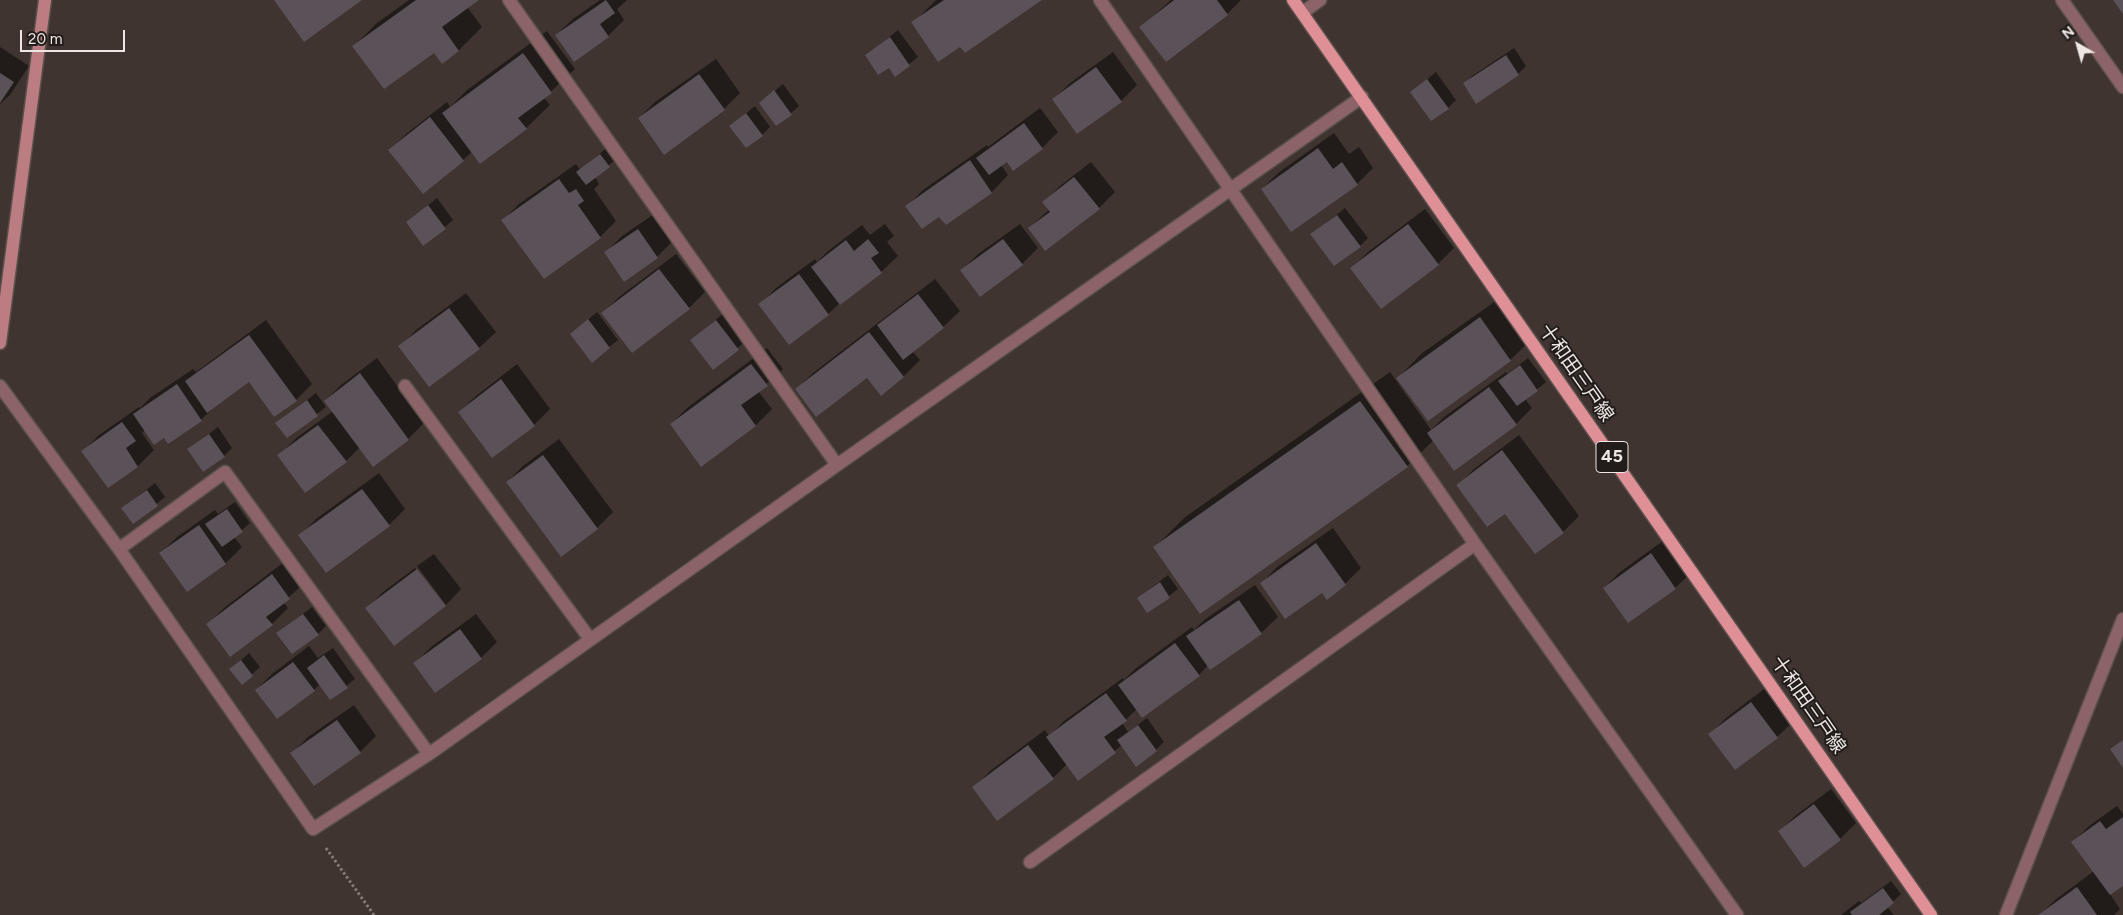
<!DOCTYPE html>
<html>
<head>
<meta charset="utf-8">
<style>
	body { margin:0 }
	#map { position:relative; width:2123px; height:915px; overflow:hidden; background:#3f342f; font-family:Figtree,sans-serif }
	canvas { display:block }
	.north { position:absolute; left:2053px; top:20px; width:50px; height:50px; -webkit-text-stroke:4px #221d1a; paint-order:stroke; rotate:322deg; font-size:14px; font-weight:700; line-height:20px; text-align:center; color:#eee7e4 }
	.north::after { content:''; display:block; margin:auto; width:18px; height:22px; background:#eee7e4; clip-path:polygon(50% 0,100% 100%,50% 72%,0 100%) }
	.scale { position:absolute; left:20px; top:30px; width:105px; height:22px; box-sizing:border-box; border:2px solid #eee7e4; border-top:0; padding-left:6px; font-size:15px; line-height:18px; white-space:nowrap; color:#eee7e4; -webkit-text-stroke:4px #221d1a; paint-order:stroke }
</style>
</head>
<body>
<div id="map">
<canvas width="2123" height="915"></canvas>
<div class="north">N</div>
<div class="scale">20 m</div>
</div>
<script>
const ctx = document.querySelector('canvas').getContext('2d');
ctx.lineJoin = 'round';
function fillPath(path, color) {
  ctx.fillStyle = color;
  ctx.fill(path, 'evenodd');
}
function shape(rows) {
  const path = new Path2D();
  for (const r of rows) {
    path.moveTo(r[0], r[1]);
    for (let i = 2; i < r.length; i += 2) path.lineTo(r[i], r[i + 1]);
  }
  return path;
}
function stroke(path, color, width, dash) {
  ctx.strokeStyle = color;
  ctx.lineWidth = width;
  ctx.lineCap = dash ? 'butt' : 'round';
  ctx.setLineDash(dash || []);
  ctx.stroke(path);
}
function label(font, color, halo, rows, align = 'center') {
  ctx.font = font + ' Figtree,"Noto Sans JP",sans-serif';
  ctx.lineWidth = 4;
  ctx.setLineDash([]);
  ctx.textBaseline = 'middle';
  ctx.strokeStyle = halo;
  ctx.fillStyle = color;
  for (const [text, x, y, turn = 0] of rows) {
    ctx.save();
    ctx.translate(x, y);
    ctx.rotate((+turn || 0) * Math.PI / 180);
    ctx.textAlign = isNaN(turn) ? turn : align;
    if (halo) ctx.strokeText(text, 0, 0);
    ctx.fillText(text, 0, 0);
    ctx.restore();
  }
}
fillPath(shape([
	[409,0,477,0,467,7,482,27,459,50,443,62,434,51,354,46,377,23],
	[600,0,627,0,617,9,624,20,608,36,574,60,556,35,573,19],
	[936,0,1040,0,961,45,913,23],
	[1171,0,1241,0,1227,14,1141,27],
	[898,30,918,57,896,75,889,66,866,56],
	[547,31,575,69,544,98,550,105,526,128,473,151,463,160,390,150,406,134,447,102,450,107,467,90],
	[0,47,29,66,10,95,0,104],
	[1514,48,1526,66,1518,74,1477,102,1464,84,1472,76],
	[1113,52,1137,85,1121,101,1054,99,1070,83],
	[716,59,740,93,724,109,639,118,655,102],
	[1436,72,1456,100,1448,108,1412,92],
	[783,84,799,106,777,125,760,103],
	[755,106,770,127,762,135,731,126],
	[1040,108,1058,132,1042,148,1007,161,1001,165,1008,175,992,192,946,224,940,215,907,206,923,190,987,145,988,147],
	[1334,133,1349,154,1359,147,1373,168,1357,184,1262,189,1278,173],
	[608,147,617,158,595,177,599,184,594,189,616,221,600,237,544,277,503,220,519,204,576,164,580,170],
	[1091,162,1115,192,1099,208,1029,228,1050,209,1044,202,1060,186],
	[437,198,453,220,424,244,407,222],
	[1345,208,1368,238,1360,246,1312,234],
	[1425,209,1454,248,1438,264,1381,307,1352,268,1368,252],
	[654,214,673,241,657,257,606,252,622,236],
	[885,224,894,236,887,242,898,256,881,272,840,303,828,314,760,305,776,288,815,259,817,262,828,251,862,225,870,235],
	[1020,224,1038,248,1022,264,962,270,978,254],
	[676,254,705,292,689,308,603,313,619,297],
	[935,279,960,311,943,327,912,351,920,360,904,376,881,394,867,376,797,389,813,373],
	[466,293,496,332,479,348,429,386,400,347,416,330],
	[1504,295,1534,337,1510,360,1428,419,1398,378,1421,354],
	[597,312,618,340,592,361,571,334],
	[724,313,746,341,713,368,691,340],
	[266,320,312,384,296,400,249,380,217,404,201,420,164,436,145,430,142,433,154,450,138,466,108,487,83,451,99,435,139,407,140,408,150,398,193,369,196,372],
	[767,348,783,369,758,391,772,409,756,425,701,465,671,424,687,408],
	[377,358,424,423,408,439,360,447,346,461,279,456,295,439,333,411,325,401,341,385],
	[1528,358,1546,382,1525,399,1532,408,1516,424,1434,440,1407,466,1155,547,1184,518,1390,372,1431,430,1444,417,1506,372,1507,374],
	[517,364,550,409,534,425,492,456,459,412,476,396],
	[316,393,326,407,287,436,277,423],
	[218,427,232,448,224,456,189,449],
	[1519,435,1579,516,1563,532,1458,485,1474,469],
	[559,439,613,512,597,528,507,482,523,466],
	[379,473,405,509,389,525,300,536,316,519],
	[155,483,165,497,133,523,123,508],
	[235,502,250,523,234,537,242,547,226,563,187,590,161,553,177,537,215,510,218,514],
	[1333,528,1361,568,1345,584,1322,591,1261,584,1277,567],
	[1667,538,1692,572,1675,588,1628,622,1604,588,1620,572],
	[434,554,461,589,446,605,417,566],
	[288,559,306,582,283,602,288,608,272,624,208,624,224,608],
	[415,568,443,605,445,605,394,644,367,608,383,592],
	[1168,575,1178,589,1148,612,1138,598],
	[1255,585,1278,617,1261,633,1210,668,1208,665,1199,675,1137,709,1122,723,1128,732,1147,718,1164,742,1156,750,1122,745,1079,779,1067,764,1053,778,974,788,990,771,1045,730,1049,736,1064,721,1123,678,1124,680,1135,669,1192,627,1194,630,1204,620],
	[312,607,326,626,318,634,278,633],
	[476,614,497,642,481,658,435,691,415,663,431,647],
	[309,646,318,658,333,648,355,679,330,699,320,684,314,690,256,690,272,674],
	[249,653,260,667,242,683,231,669],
	[1768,686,1794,721,1777,737,1736,768,1710,734,1726,718],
	[354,705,376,736,360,752,292,753,308,737],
	[1831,789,1856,823,1840,839,1804,866,1779,832,1795,816],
	[2117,806,2123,814,2123,884,2110,894,2120,909,2114,915,2040,915,2055,900,2094,871,2073,842,2089,826],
	[1891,881,1901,894,1887,907,1894,915,1841,915,1859,901,1861,903]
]), '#0007');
fillPath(shape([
	[274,0,362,0,304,42],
	[416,0,479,0,442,27,459,51,442,64,434,53,384,89,352,46],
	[606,0,615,13,600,24,609,37,574,62,555,35],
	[944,0,1042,0,965,53,960,47,938,62,911,22],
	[1174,0,1217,0,1228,15,1166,62,1139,27],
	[2113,0,2123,0,2123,14],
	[890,37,910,66,895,77,889,68,878,75,865,55],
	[523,53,552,93,518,118,527,129,480,164,442,113],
	[1506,55,1519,75,1476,104,1463,83],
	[1096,67,1122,102,1077,134,1052,99],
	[0,73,14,82,0,103],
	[699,74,725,110,664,155,638,118],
	[1427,79,1449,109,1431,121,1410,92],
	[774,90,792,115,776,126,759,103],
	[746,113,763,136,746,148,729,126],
	[430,117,464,161,423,194,388,150],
	[1024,123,1043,149,1013,171,1007,162,989,175,976,158],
	[1318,148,1333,169,1342,162,1358,185,1291,232,1261,189],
	[600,154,610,167,586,185,576,172],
	[970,160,992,193,946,225,939,217,922,229,905,206],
	[1074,177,1100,209,1045,251,1028,228,1050,212,1042,202],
	[559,179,569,193,576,189,584,201,578,205,601,238,544,279,501,220],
	[428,205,446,229,423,246,406,222],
	[1337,215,1361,247,1334,266,1310,234],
	[1408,224,1439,265,1381,309,1350,268],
	[638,229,658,258,624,282,604,252],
	[868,239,879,253,871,258,882,273,840,305,811,267,846,240,854,251],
	[1003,239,1023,265,980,297,960,270],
	[659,269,690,309,632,353,601,313],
	[799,274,829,315,789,345,758,304],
	[918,294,944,328,903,360,877,325],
	[449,308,480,349,429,387,398,346],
	[1480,317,1511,361,1428,421,1396,378],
	[588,319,610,348,592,363,570,334],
	[716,320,739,350,713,370,690,340],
	[869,332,904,377,881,396,867,378,816,417,795,389],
	[249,335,297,401,274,417,249,382,207,413,185,381],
	[751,364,768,386,741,405,756,426,701,467,670,424],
	[1520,365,1538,391,1517,406,1498,381],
	[360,373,409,440,373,467,324,401],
	[501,379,535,426,492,458,458,412],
	[177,384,202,421,168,444,164,438,154,445,133,414],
	[1489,387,1517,425,1454,471,1427,433],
	[307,400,318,416,287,438,275,423],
	[1360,401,1408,467,1200,614,1153,547],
	[122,422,136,441,126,448,138,467,108,488,81,451],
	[318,425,347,462,305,493,277,455],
	[209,434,225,457,203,472,187,449],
	[1502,450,1564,533,1535,554,1505,514,1487,527,1456,485],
	[543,455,598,529,561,557,506,482],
	[362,489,390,526,326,573,298,535],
	[147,490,158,506,133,524,121,508],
	[227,509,243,532,222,547,205,524],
	[199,525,226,564,187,592,159,553],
	[1316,543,1346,585,1327,600,1322,593,1285,619,1260,583],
	[1651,553,1676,589,1628,623,1603,588],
	[417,569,446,606,394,646,365,608],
	[272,574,290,599,266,617,273,625,230,657,206,624],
	[1160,582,1170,598,1147,613,1137,598],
	[1239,600,1262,634,1210,670,1186,636],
	[303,614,319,635,292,654,276,633],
	[460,629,482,659,435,693,413,663],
	[1175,643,1200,676,1142,718,1118,685],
	[324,655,348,688,330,700,307,668],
	[241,660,253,676,242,685,229,669],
	[293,662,315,691,277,719,255,690],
	[1106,693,1127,721,1104,737,1116,753,1078,781,1046,737],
	[1751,702,1778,738,1735,770,1708,734],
	[337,720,361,753,314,786,290,753],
	[1138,725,1157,751,1136,767,1117,740],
	[2123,740,2123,768,2110,749],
	[1028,745,1054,779,997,821,972,787],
	[1814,804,1841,840,1804,868,1778,831],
	[2123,817,2123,886,2110,895,2071,842,2100,821,2106,829],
	[2077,887,2097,915,2038,915],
	[1883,888,1894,903,1879,915,1852,915,1850,912]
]), '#5b5159');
const service = shape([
	[1302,13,1320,0],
	[405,386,590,639]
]);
const minor = shape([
	[509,0,837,465],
	[1100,0,1475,544,1737,915],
	[2062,0,2123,87],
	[0,386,119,549,313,829,429,754,837,465,1362,97],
	[119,549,225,472,429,754],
	[1030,862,1475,544],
	[2006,915,2123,619]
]);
const secondary = shape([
	[0,343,45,0]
]);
const primary = shape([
	[1293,0,1931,915]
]);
stroke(service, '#5b514c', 15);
stroke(minor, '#5b514c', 15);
stroke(secondary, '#5b514c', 15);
stroke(primary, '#5b514c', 15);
stroke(shape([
	[326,848,374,915]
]), '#857c78', 3, [2.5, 2.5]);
stroke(service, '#8c6467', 12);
stroke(minor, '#8c6467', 12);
stroke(secondary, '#bb7d82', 12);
stroke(primary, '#df8f96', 12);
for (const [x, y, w] of [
	[1612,457,32]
]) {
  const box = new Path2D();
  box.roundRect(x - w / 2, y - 15.5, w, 31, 4);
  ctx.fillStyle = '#221d1a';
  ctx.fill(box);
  stroke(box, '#eee7e4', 1);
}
label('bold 18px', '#eee7e4', null, [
	["45",1612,457]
]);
label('19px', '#eee7e4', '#221d1a', [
	["十和田三戸線",1576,373,55],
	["十和田三戸線",1808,705,55]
]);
</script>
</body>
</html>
